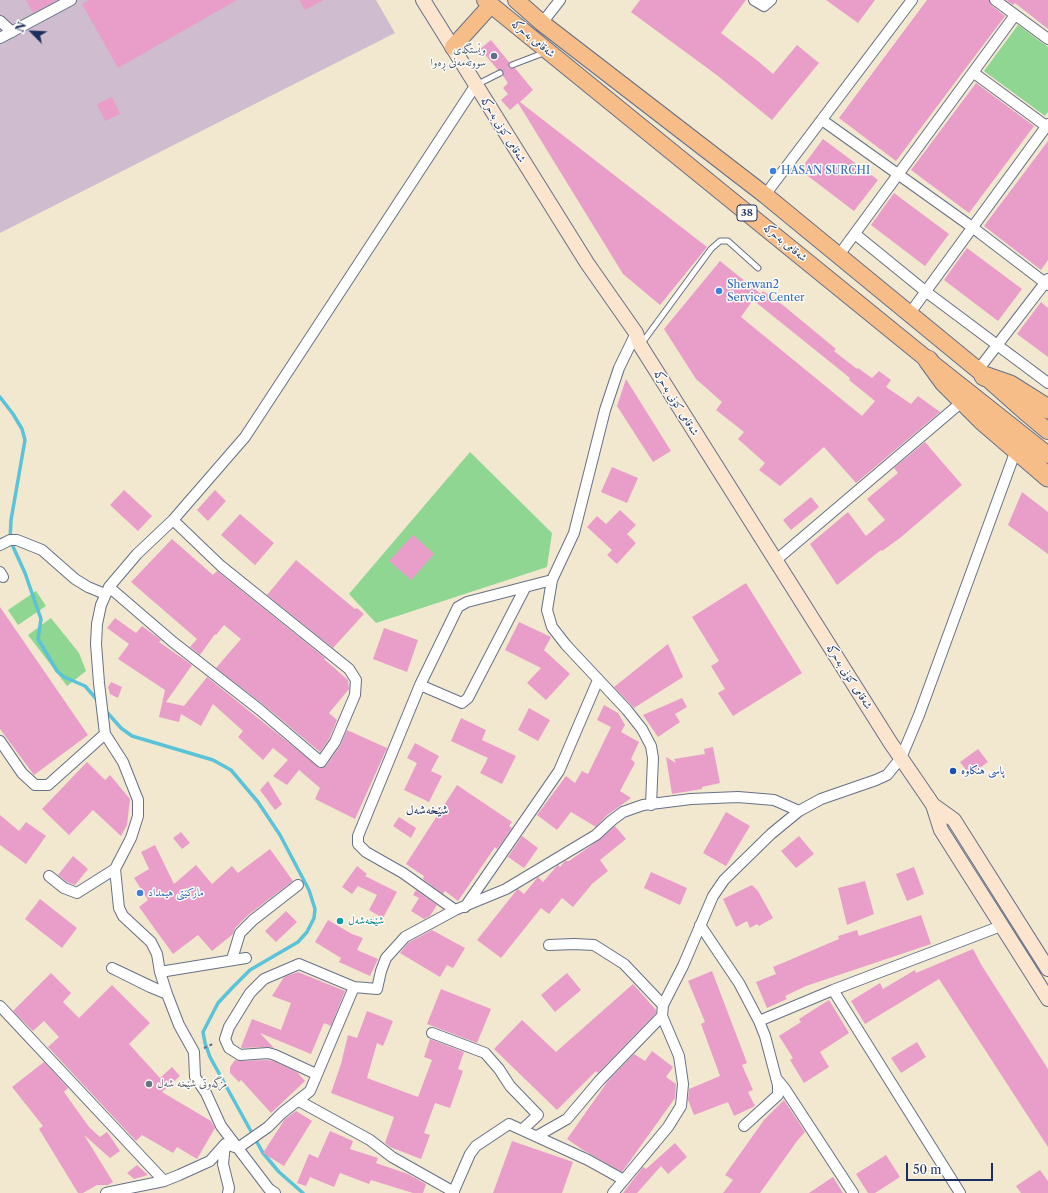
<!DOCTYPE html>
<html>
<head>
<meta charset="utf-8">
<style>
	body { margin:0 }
	#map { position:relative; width:1048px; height:1193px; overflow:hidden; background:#f2e8cf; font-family:"Libre Caslon Text",serif }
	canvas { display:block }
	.north { position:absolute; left:12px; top:12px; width:40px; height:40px; -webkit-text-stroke:3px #fdfcf7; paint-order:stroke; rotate:294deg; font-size:11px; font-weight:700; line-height:16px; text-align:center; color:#1b2f5e }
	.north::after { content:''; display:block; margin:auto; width:14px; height:18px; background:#1b2f5e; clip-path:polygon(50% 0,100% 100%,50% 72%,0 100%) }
	.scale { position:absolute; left:906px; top:1163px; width:87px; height:18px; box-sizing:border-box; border:2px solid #1b2f5e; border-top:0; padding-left:5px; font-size:12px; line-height:14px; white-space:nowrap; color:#1b2f5e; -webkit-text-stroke:3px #fdfcf7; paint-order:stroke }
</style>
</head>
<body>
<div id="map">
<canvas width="1048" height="1193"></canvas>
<div class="north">N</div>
<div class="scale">50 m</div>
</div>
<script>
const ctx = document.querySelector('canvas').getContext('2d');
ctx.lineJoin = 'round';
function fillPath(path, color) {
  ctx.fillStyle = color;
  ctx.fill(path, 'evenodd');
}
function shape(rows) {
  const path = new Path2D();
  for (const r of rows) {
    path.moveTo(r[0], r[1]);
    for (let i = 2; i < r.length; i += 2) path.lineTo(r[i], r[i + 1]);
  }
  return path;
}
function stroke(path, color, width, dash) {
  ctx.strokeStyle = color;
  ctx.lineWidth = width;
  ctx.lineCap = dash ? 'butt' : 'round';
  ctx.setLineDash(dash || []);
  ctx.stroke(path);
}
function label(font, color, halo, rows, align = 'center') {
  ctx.font = font + ' "Libre Caslon Text",Amiri,serif';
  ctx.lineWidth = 3;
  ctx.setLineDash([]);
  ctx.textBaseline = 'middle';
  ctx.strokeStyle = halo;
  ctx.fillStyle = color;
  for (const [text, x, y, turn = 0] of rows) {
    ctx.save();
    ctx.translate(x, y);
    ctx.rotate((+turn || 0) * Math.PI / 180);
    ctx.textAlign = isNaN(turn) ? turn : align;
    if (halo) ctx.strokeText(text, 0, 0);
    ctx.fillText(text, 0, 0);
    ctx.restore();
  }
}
fillPath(shape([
	[0,0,376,0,395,33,0,233]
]), '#cfbdcf');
fillPath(shape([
	[1018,25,1048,47,1048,112,1045,116,984,71],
	[470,452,552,533,547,567,376,623,349,594],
	[36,591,46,606,18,625,8,610],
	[51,618,79,653,86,671,67,686,28,635]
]), '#8ed691');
stroke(shape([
	[0,397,13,414,22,429,25,440,11,520,10,540,25,573,41,619,38,639,57,671,64,677,85,686,99,702],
	[105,710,121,728,132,736,213,760,231,770,258,802,280,835,309,890,315,909,314,918,307,932,298,942,250,970,233,987,218,1003,203,1032,205,1043,210,1057,263,1153,279,1172,303,1193]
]), '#5bc3d8', 3.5);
fillPath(shape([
	[26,0,57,0,33,13],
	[89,0,237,0,118,68,82,4],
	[299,0,324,0,305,10],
	[640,0,746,0,721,33,758,61,773,74,797,45,819,63,772,120,718,76,631,12],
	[826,0,875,0,858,23],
	[927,0,989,0,991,5,1005,16,896,161,839,118],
	[1006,0,1048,0,1048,29,1015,3,1013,5],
	[491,40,509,62,509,68,515,68,533,90,520,102,707,247,660,305,623,274,518,103,510,110,501,100,508,94,503,88,508,83,503,76,503,71,498,70,480,49],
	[976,83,1034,126,969,213,911,170],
	[112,97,120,114,105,121,97,104],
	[823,139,878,180,854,211,800,170],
	[1048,141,1048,260,1041,270,984,226],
	[894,193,949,234,925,266,871,225],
	[967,248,1022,289,998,321,944,280],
	[720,261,761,294,763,291,784,306,836,349,834,351,857,369,858,368,872,378,879,371,891,380,886,387,911,404,918,396,940,412,856,483,824,447,780,486,759,470,765,463,738,439,744,432,716,410,722,402,696,379,664,329],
	[753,300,850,378,849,380,875,401,862,416,741,317],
	[1041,302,1048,308,1048,357,1017,334],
	[626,379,671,451,653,462,617,406],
	[925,442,962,485,900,538,882,551,881,550,837,585,810,544,848,512,866,536,885,520,867,499,898,473,894,468],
	[612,467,638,478,627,503,601,492],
	[124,490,152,516,138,531,110,505],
	[215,490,226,501,208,521,197,510],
	[1022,492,1048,512,1048,554,1008,525],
	[811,497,819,507,791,530,783,520],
	[620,510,636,525,627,534,636,543,617,564,607,555,612,550,587,527,597,516,606,524],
	[240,514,274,543,255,565,221,535],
	[413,535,434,554,411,580,389,561],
	[172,539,213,575,217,571,325,658,324,659,348,680,349,689,329,713,337,720,329,739,320,752,264,705,216,668,241,639,224,625,216,635,215,634,200,655,190,647,197,639,131,582],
	[296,560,355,609,357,608,364,614,333,648,267,595],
	[746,583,802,673,733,716,718,693,725,689,711,666,719,661,692,617],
	[0,607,88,735,34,775,0,729],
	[115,618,136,633,142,626,161,640,159,642,192,665,166,702,184,706,207,677,320,768,326,766,340,746,347,730,387,748,355,819,315,799,320,788,299,770,287,785,273,776,288,760,273,748,263,760,238,737,243,731,213,704,201,726,181,714,179,722,159,717,165,690,118,659,129,644,107,628],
	[519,622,551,637,544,650,570,674,546,700,527,683,541,668,505,650],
	[384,628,418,640,407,672,373,659],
	[668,644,683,677,634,708,614,687],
	[111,682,122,687,118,698,110,694,108,687],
	[682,698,687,707,675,714,680,722,658,737,643,715],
	[604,705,618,713,625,725,621,732,639,742,631,759,635,763,620,791,631,798,606,816,596,827,571,812,557,830,537,815,566,776,575,783,582,771,588,774,611,727,597,720],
	[529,708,550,720,538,741,518,730],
	[461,718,486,730,482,740,516,756,502,784,480,773,488,758,451,741],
	[415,743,439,756,431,771,442,776,429,802,404,790,417,763,407,758],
	[713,747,720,783,702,787,702,789,672,794,666,757,676,763,674,759,705,754,704,749],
	[978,749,988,762,970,775,960,762],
	[87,762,105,780,110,775,130,799,127,825,121,836,93,810,69,835,42,809],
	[268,781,282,804,275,810,260,790],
	[457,785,512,822,509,826,512,828,497,849,495,847,458,901,445,891,443,894,423,879,424,876,406,864],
	[726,812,750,826,726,866,703,853],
	[0,815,19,831,26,822,46,836,26,864,0,845],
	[399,817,416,828,411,838,393,826],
	[615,826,626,839,600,860,608,871,592,884,573,907,562,898,549,914,541,908,501,958,477,940,516,891,518,889,524,894,538,877,543,882,556,867,558,865,560,867,565,861,569,861,599,840],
	[181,832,190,843,182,849,173,838],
	[522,836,538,848,524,868,508,857],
	[799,836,814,854,796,868,781,851],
	[155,845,174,884,196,865,212,884,232,866,238,873,270,849,293,881,248,915,235,928,233,934,212,951,198,935,173,954,139,907,148,900,134,878,149,869,141,852],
	[73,856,88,869,75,885,67,882,58,875],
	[357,866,367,874,365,876,397,892,383,918,369,910,377,895,358,886,352,894,342,887],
	[914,867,924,894,907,901,896,874],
	[651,872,687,888,680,905,644,888],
	[865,881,874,914,847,925,838,888],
	[752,885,758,891,773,918,759,926,757,924,750,928,747,921,736,927,723,899],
	[416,890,437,905,430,916,424,919,411,911,419,898,413,895],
	[40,899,77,928,62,948,25,919],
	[286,911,297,922,276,942,265,931],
	[921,915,931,944,806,986,785,996,787,999,767,1008,756,982,776,974,773,967,839,939,838,936,857,930,859,936],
	[328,920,352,934,363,938,357,950,378,959,370,976,339,962,341,958,315,942],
	[432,930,465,948,453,968,447,965,440,977,400,953,408,943],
	[973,949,982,966,1048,1069,1048,1147,939,979,865,1024,851,1001,880,983,883,989,915,970,916,973],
	[712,971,747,1063,742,1065,753,1090,748,1092,755,1106,734,1116,728,1102,694,1115,688,1100,689,1089,720,1076,701,1024,705,1022,688,981],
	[298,972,345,991,331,1026,324,1023,311,1054,260,1033,274,1048,268,1047,242,1048,241,1047,252,1019,281,1030,291,1003,272,996,284,977],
	[51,973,71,993,63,1002,79,1018,112,985,150,1023,129,1044,160,1078,172,1067,180,1076,162,1092,211,1121,215,1128,197,1159,177,1147,173,1153,142,1135,136,1141,48,1047,59,1037,44,1021,33,1031,13,1011],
	[567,973,581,990,555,1012,541,995],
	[633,984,656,1010,656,1013,598,1073,596,1071,557,1110,494,1049,522,1020,556,1052],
	[441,989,491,1009,477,1043,427,1024],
	[829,1000,849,1033,820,1052,829,1067,804,1083,790,1060,793,1058,779,1036,801,1022,799,1019],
	[367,1011,393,1021,383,1046,377,1043,367,1078,418,1097,432,1060,424,1057,430,1039,464,1052,458,1069,463,1071,450,1108,435,1103,424,1133,430,1135,421,1159,390,1147,385,1143,394,1117,331,1093,341,1064,348,1035,357,1038],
	[917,1042,926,1057,901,1073,891,1058],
	[652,1051,673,1067,666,1077,676,1084,675,1098,622,1172,583,1150,567,1139,608,1081,634,1054,645,1061],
	[235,1060,240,1061,267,1060,273,1061,297,1072,305,1081,271,1113,241,1080,239,1082,230,1073,230,1067],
	[44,1062,68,1088,64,1092,89,1127,100,1137,107,1132,120,1151,110,1158,84,1135,113,1182,108,1185,97,1185,83,1193,78,1193,39,1129,43,1126,12,1087],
	[784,1100,805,1132,797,1141,760,1193,723,1193,733,1180,725,1175,764,1120],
	[296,1111,312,1121,284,1166,263,1153,285,1119],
	[330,1131,353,1141,350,1149,378,1158,376,1163,408,1174,426,1184,423,1193,413,1193,371,1180,369,1184,340,1173,334,1187,310,1177,306,1186,297,1183,309,1154,318,1158],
	[512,1141,573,1162,562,1193,493,1193],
	[675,1143,687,1157,668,1174,661,1166,637,1193,623,1193,643,1167,646,1169],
	[886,1155,900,1177,875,1193,868,1193,856,1174],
	[137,1165,148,1175,134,1179,127,1173],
	[1040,1170,1048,1181,1048,1193,1021,1193,1016,1186],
	[833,1177,843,1193,809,1193]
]), '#e89ec8');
const lane = shape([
	[512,65,546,52],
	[476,85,500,73],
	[642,343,711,249,720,241,728,241,758,268]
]);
const street = shape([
	[754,0,764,6,771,0],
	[995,0,1048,39],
	[0,21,12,32],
	[542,23,560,0],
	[0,38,71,0],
	[974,73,1046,126],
	[822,120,972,227,1048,285],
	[765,195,912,0],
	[855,234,925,291,1048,383],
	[839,255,1015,15],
	[910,313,1048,124],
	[636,333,619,368,605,410,574,533,552,580,547,610,552,627,566,645,627,710,642,729,651,746,653,758,651,805],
	[978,370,1048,279],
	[0,545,10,540,17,540,42,550,75,579,88,587,105,594],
	[775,561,963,401],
	[0,572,3,577],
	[109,587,173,642,260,710,321,762,335,742,355,695,356,680,349,669,221,566,173,520],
	[420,685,462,703,468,698,525,588],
	[0,741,22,773,35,785,48,785,105,734],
	[49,876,64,888,77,893,115,869],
	[465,907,559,771,598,680],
	[455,910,403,873,366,852,358,844,358,836,420,685,458,607,467,602,552,580],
	[700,925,739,983,759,1021,765,1036,778,1085,778,1095,744,1126],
	[549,945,574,944,594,945,624,964,663,1005],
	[232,959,240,933,253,920,298,885],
	[112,968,167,994,150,987,112,968],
	[160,972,246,958],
	[833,990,960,1193],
	[0,1006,164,1181],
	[759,1021,833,990,1001,926],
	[432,1033,485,1053,499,1069,510,1086,538,1115,523,1129],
	[316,1074,275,1055,268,1053,240,1055,229,1048,225,1039,229,1027,250,993,264,979,299,964,354,987,377,989,381,971,386,958,405,937,455,910,506,889,596,835,611,821,623,812,643,805,691,799,738,797,774,800,799,811],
	[776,1078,785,1089,853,1193],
	[299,1101,370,1140,392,1157,454,1192],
	[537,1136,567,1119,599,1081,662,1016],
	[225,1144,223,1164,229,1188,228,1193],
	[106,1193,164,1181,179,1175,210,1161,225,1144,238,1148,268,1127,282,1113,310,1091,354,987],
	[275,1193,269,1189,221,1126,206,1093,195,1077,194,1052,179,1025,167,994,160,972,157,954,151,942,123,916,119,908,115,869,131,838,138,816,138,800,123,762,105,734,99,683,96,644,97,624,101,605,109,587,137,554,173,520,245,437,475,86],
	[453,1193,470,1154,476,1146,509,1124,588,1160,624,1180],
	[613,1193,668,1127,681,1106,683,1084,679,1056,662,1016,663,1005,683,966,713,896,724,880,771,834,799,811,821,799,876,780,887,775,901,758,919,715,1016,450]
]);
const secondary = shape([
	[423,0,587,263,636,333,640,345,890,742,933,805,954,820,1048,969],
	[933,805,941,830,1048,999]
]);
const primary = shape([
	[485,0,928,360,1048,455],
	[516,0,542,23,765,195,978,370,1024,411,1048,431],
	[453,47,491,5]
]);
const highway = shape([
	[928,360,944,382,983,421,1048,477],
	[984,376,1010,385,1048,409]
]);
stroke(lane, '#667086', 7);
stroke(street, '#667086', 12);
stroke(secondary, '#667086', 16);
stroke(primary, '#667086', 18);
stroke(highway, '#667086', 21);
stroke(shape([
	[204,1048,215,1043]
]), '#667086', 2, [3, 3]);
stroke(lane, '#fff', 5);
stroke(street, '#fff', 10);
stroke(secondary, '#fce5cf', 14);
stroke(primary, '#f7bd88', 16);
stroke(highway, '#f7bd88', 19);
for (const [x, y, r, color] of [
	[494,56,4,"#5c6f8a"],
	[773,171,4,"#3f7fe0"],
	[719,291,4,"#3f7fe0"],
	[953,771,4,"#1a4fb4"],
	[140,893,4,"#3f7fe0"],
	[340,921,4,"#0f9aa8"],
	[149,1084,4,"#6b7280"]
]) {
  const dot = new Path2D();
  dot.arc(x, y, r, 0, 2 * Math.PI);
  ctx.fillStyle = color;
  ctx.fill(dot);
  stroke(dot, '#fdfcf7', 1.5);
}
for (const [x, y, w] of [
	[747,213,20]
]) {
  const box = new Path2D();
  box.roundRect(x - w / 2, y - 8, w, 16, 3);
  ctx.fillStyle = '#fdfcf7';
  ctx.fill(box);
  stroke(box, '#1b2f5e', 1);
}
label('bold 10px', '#1b2f5e', null, [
	["38",747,213]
]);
label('11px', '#1b2f5e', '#fdfcf7', [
	["شەقامی بەحرکە",533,39,39],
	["شەقامی کۆنی بەحرکە",503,130,58],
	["شەقامی بەحرکە",785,243,39],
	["شەقامی کۆنی بەحرکە",676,403,58],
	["شەقامی کۆنی بەحرکە",849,677,57]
]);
label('11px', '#4e5e75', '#fdfcf7', [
	["وێستگەی",486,50],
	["سووتەمەنی ڕەوا",486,63]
], 'right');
label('11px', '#366cbe', '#fdfcf7', [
	["HASAN SURCHI",781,171],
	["Sherwan2",727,285],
	["Service Center",727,298],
	["مارکێتی هیمداد",148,893]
], 'left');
label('11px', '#164399', '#fdfcf7', [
	["پاسی هنكاوه‌",961,771]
], 'left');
label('11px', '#0d838f', '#fdfcf7', [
	["شێخه‌شه‌ل",348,921]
], 'left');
label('11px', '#5b616d', '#fdfcf7', [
	["مزگەوتی شێخە شەل",157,1084]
], 'left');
label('13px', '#1b2f5e', '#fdfcf7', [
	["شێخەشەل",427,810]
]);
</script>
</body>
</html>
